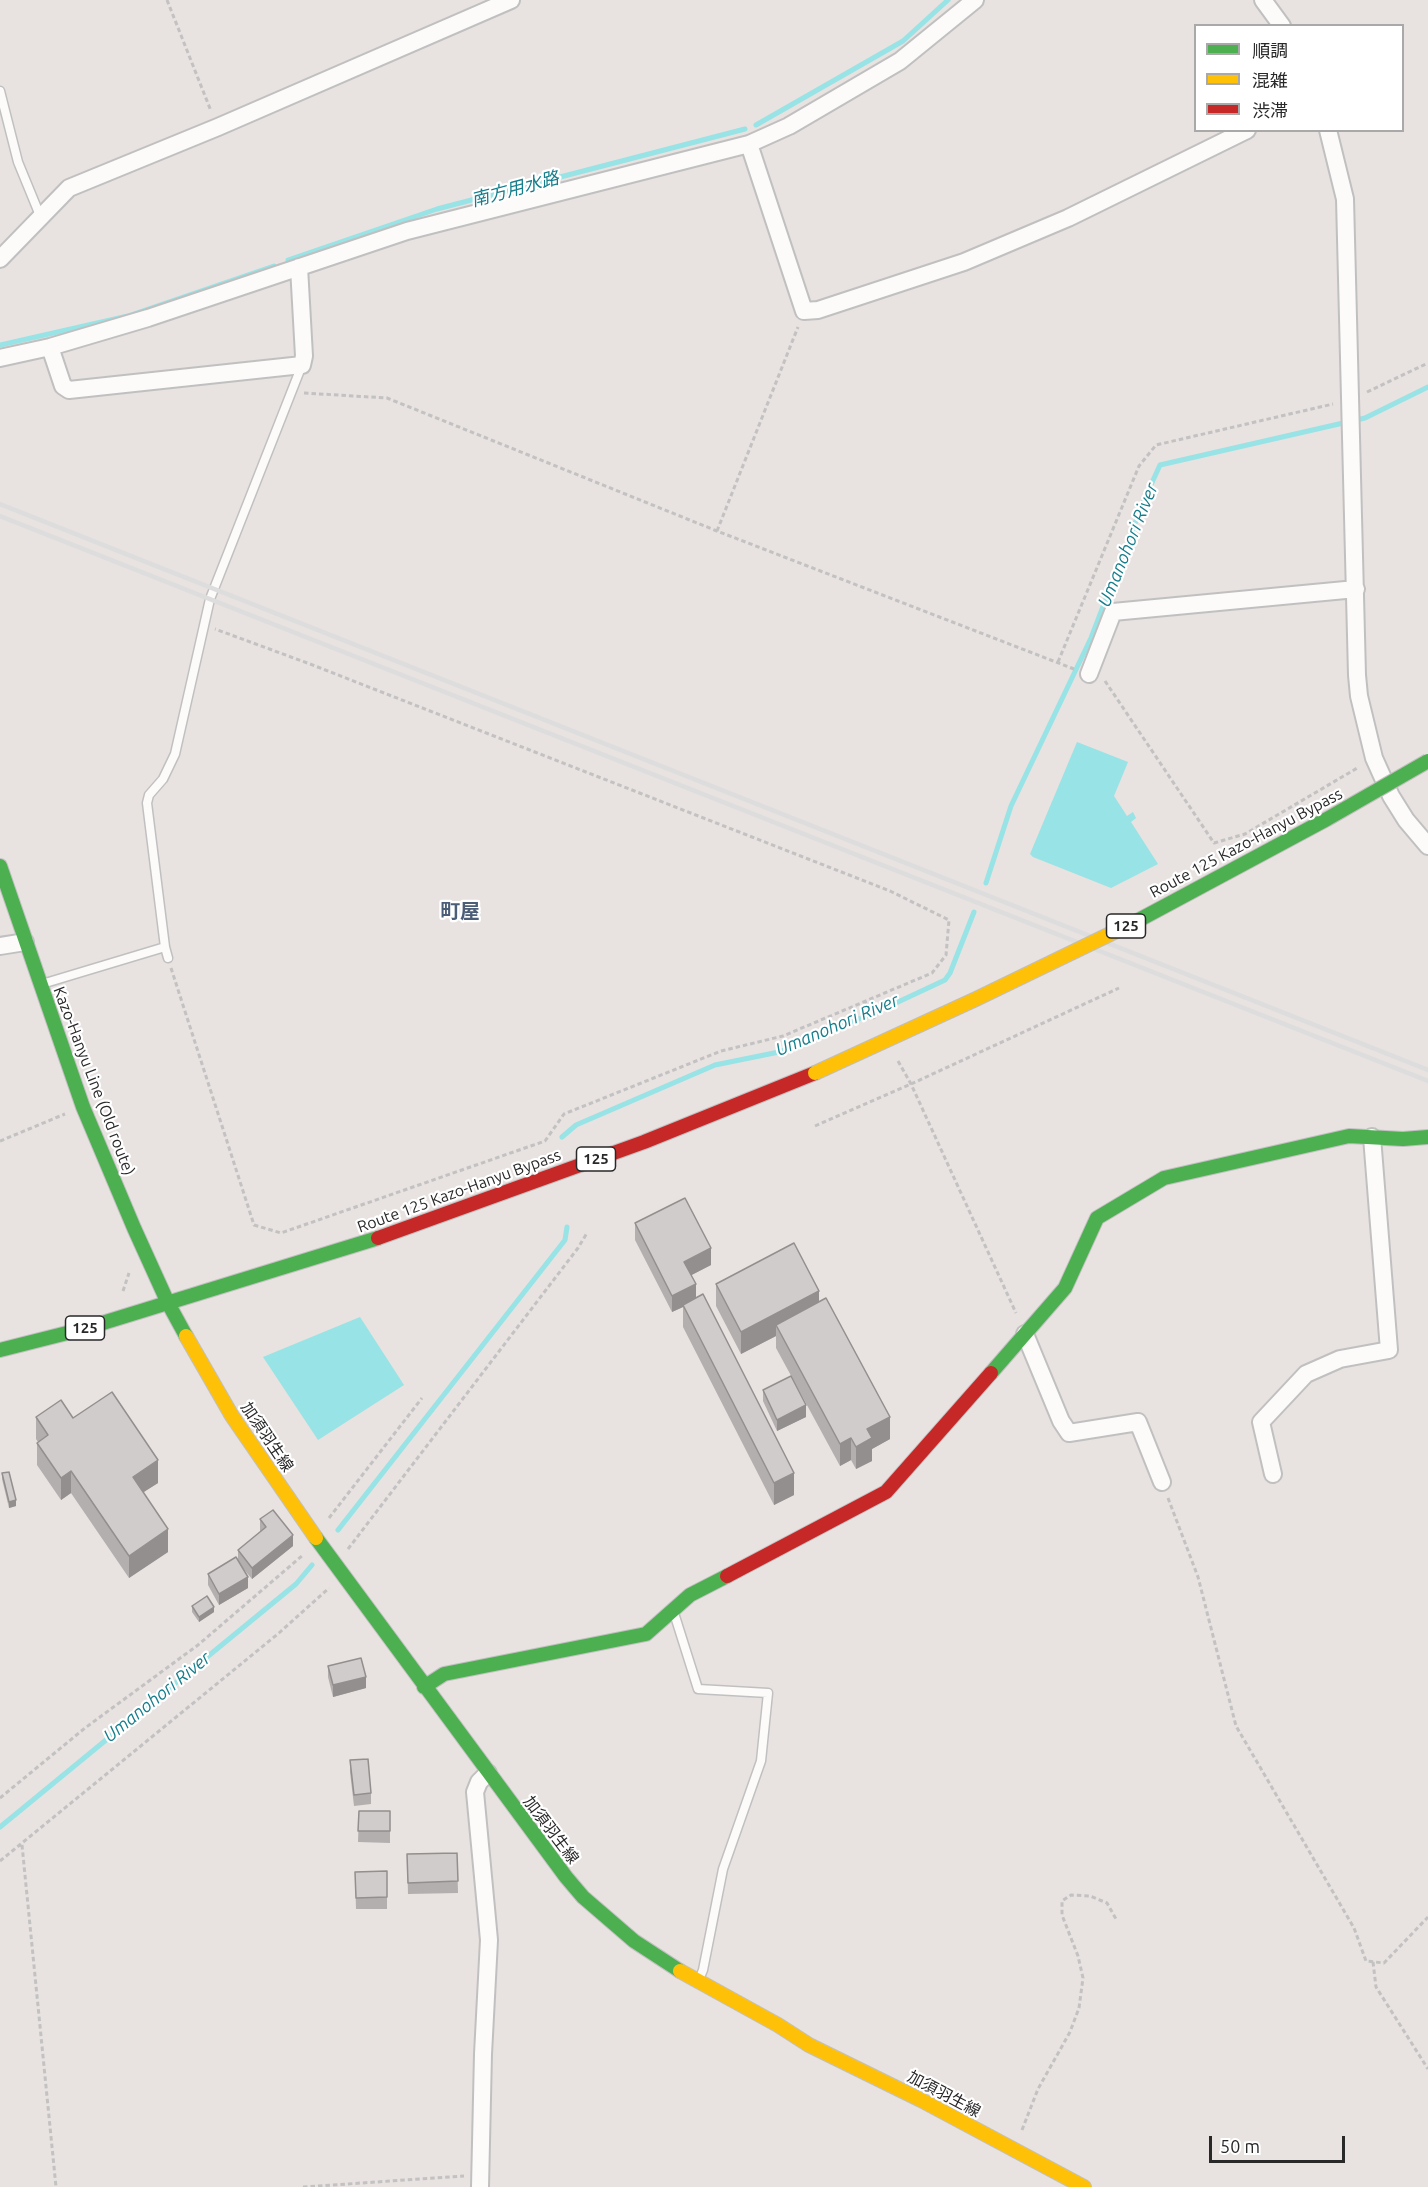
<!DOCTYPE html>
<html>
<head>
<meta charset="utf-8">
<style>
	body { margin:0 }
	#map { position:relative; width:1428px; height:2187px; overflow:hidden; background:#e8e2e0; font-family:Ubuntu,"Noto Sans JP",sans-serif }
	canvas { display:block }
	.legend { position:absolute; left:1194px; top:24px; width:210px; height:108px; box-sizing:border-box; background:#fff; border:2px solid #a9a9a9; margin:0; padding:8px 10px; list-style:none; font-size:18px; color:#292929 }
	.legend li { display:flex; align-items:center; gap:12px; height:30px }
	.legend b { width:30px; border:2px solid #a9a9a9 }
	.scale { position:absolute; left:1209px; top:2136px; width:136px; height:27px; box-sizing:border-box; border:3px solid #292929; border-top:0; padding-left:8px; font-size:18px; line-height:21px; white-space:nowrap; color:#292929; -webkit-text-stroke:4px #fff; paint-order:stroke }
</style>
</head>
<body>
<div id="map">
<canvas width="1428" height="2187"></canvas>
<ul class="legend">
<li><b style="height:8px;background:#4caf50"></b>順調</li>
<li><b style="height:8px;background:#ffc107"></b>混雑</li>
<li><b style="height:8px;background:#c62828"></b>渋滞</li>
</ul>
<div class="scale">50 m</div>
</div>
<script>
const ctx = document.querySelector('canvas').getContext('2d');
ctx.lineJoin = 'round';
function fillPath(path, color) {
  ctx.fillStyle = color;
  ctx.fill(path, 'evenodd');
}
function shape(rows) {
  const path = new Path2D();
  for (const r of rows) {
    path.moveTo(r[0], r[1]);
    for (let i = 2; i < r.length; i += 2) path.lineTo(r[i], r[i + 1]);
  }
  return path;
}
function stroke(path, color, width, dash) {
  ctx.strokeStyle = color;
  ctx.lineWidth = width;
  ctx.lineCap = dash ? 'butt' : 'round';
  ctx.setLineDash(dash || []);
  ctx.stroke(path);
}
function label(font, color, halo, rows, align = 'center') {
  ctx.font = font + ' Ubuntu,"Noto Sans JP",sans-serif';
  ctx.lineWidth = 4.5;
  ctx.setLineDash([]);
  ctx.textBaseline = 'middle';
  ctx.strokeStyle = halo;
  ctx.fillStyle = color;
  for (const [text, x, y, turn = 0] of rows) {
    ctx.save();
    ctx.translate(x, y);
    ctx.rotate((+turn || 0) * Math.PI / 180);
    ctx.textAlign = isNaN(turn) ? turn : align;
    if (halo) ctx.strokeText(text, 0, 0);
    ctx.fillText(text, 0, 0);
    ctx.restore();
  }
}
fillPath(shape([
	[1077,742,1128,762,1114,796,1127,816,1133,812,1136,818,1131,822,1158,864,1111,888,1033,857,1030,854],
	[360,1317,404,1385,318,1440,263,1357]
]), '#97e3e5');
stroke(shape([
	[756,125,903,41,948,0],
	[288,260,437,209,745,129],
	[0,345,128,316,274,266],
	[986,883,1011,806,1091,638,1144,500,1160,465,1365,418,1428,387],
	[562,1137,576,1125,715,1065,779,1052,883,1009,945,980,950,973,974,912],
	[338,1530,565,1240,567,1227],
	[0,1827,296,1584,312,1565]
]), '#97e3e5', 5);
const lane = shape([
	[0,91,18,162,41,218],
	[168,958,165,947,147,803,149,795,163,779,175,754,210,599,302,365],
	[42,984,165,947],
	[674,1613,698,1689,768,1693,761,1761,723,1869,703,1970,698,1982]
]);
const street = shape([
	[1263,0,1282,26],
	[1328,130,1345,199,1357,675,1359,696,1374,758,1391,796,1406,820,1428,846],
	[749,144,804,311,818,310,964,262,1068,218,1247,130],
	[0,259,69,188,218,127,511,0],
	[50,347,63,386,69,390,302,365,304,356,299,267],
	[0,358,50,347,148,318,407,231,749,144,789,126,900,61,975,0],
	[1089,674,1113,612,1356,589],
	[0,946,25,942],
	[1025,1334,1061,1421,1069,1433,1138,1422,1162,1482],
	[1273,1474,1261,1422,1306,1374,1340,1359,1389,1350,1372,1137],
	[480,2187,483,2054,489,1940,475,1792,479,1782,488,1773]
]);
const fast = shape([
	[0,866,83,1107,134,1228,168,1303,186,1336],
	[0,1350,83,1329,378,1238],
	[991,1373,1065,1288,1097,1218,1164,1178,1349,1136,1403,1139,1428,1137],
	[316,1538,566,1877,583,1897,634,1941,680,1971],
	[424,1687,444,1674,646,1634,690,1595,727,1576]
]);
const slow = shape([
	[186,1336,232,1416,316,1538],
	[680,1971,778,2025,809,2045,921,2100,1084,2187]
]);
const jam = shape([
	[378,1238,644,1142,815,1073],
	[727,1576,886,1492,991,1373]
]);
stroke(lane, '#c1c0c1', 11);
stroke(street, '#c1c0c1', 20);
stroke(fast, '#c1c0c1', 16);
stroke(slow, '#c1c0c1', 16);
stroke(jam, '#c1c0c1', 16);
stroke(shape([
	[167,0,211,111],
	[1367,392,1428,363],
	[304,393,387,398,717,531,1074,669],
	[717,531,798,327],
	[1058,662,1139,466,1156,445,1333,404],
	[1105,681,1214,843,1245,834,1359,767],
	[171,968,254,1225,281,1233,545,1141,564,1114,721,1051,783,1036,932,973,946,955,949,920,890,891,310,664,215,629],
	[865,1002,876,1021],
	[898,1061,911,1084,1016,1313],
	[815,1126,911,1084,1119,988],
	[0,1141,65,1114],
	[123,1291,129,1273],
	[1168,1498,1198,1577,1236,1726,1354,1928,1366,1961,1384,1963,1428,1917],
	[329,1518,422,1398],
	[348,1549,578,1248,587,1233],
	[0,1798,85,1728,198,1645,303,1555],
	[22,1845,56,2187],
	[0,1861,279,1633,329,1588],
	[1373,1962,1376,1987,1428,2069],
	[1022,2130,1038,2089,1070,2032,1079,2008,1083,1978,1078,1956,1062,1915,1062,1901,1071,1895,1090,1896,1107,1903,1116,1919],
	[303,2187,464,2176]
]), '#c3c2c2', 3, [4.5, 3]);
stroke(lane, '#fcfbfa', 8);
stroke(street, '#fcfbfa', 16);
stroke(fast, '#4caf50', 14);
stroke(slow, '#ffc107', 14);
stroke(jam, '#c62828', 14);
stroke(shape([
	[0,504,1428,1070],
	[0,516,1428,1081]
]), '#ddddde', 4.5);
const fastBridge = shape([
	[1137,921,1327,819,1428,761]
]);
const slowBridge = shape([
	[815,1073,976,999,1137,921]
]);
stroke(fastBridge, '#c0bebd', 16, []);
stroke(slowBridge, '#c0bebd', 16, []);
stroke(fastBridge, '#4caf50', 14);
stroke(slowBridge, '#ffc107', 14);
fillPath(shape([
	[635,1223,711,1265,691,1275,696,1298,794,1495,774,1505,683,1327,683,1307,672,1312,635,1240],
	[716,1284,819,1302,890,1439,872,1449,872,1461,856,1469,851,1460,840,1466,776,1348,776,1336,741,1354,716,1306],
	[763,1390,806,1417,777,1431,763,1401],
	[36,1417,73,1418,158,1483,143,1492,168,1552,129,1578,71,1493,61,1500,37,1465,37,1443,38,1442,36,1439],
	[2,1473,16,1506,9,1508,2,1479],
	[260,1519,293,1546,252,1579,241,1566,248,1588,219,1605,208,1585,208,1574,238,1560,238,1550,261,1532,260,1531],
	[192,1606,214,1612,199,1622,192,1612],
	[328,1666,366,1688,333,1697,328,1677],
	[350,1760,371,1793,371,1804,354,1806,350,1772],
	[359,1811,390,1811,390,1843,358,1842],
	[457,1853,458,1893,408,1894,407,1854],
	[387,1871,387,1909,356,1909,355,1872]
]), '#b3afaf');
fillPath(shape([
	[711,1248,711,1265,684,1279,684,1262],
	[696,1284,696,1301,683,1305,683,1307,672,1312,672,1296],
	[819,1291,819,1313,776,1325,776,1336,741,1354,741,1332],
	[806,1405,806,1417,777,1431,777,1420],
	[890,1417,890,1439,872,1449,872,1461,856,1469,856,1447,867,1429],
	[851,1438,851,1460,840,1466,840,1444],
	[158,1460,158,1483,133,1499,133,1477],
	[71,1471,71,1493,61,1500,61,1478],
	[794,1473,794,1495,774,1505,774,1483],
	[16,1500,16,1506,9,1508,9,1502],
	[168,1529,168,1552,129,1578,129,1556],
	[293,1535,293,1546,252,1579,252,1568],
	[248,1577,248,1588,219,1605,219,1594],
	[214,1607,214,1612,199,1622,199,1617],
	[366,1677,366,1688,333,1697,333,1685]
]), '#928f8e');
const building = shape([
	[685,1198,711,1248,684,1262,696,1284,672,1296,635,1223,685,1198],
	[794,1243,819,1291,741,1332,716,1284,794,1243],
	[703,1294,794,1473,774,1483,683,1305,703,1294],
	[826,1298,890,1417,867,1429,872,1438,856,1447,851,1438,840,1444,776,1325,826,1298],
	[791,1376,806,1405,777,1420,763,1390,791,1376],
	[112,1392,158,1460,133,1477,168,1529,129,1556,71,1471,61,1478,37,1443,48,1435,36,1417,61,1400,73,1418,112,1392],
	[9,1472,16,1500,9,1502,2,1473,9,1472],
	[273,1510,293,1535,252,1568,238,1550,266,1527,260,1519,273,1510],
	[236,1557,248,1577,219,1594,208,1574,236,1557],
	[207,1596,214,1607,199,1617,192,1606,207,1596],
	[361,1658,366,1677,333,1685,328,1666,361,1658],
	[368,1759,371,1793,354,1795,350,1760,368,1759],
	[359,1811,390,1811,390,1831,358,1831,359,1811],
	[457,1853,458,1881,408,1883,407,1854,457,1853],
	[387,1871,387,1897,356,1898,355,1872,387,1871]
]);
fillPath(building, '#d0cccb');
stroke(building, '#928f8e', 1.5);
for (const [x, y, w] of [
	[1126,926,39],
	[596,1159,39],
	[85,1328,39]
]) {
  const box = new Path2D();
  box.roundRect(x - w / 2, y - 12, w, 24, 4.5);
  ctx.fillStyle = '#fff';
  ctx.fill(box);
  stroke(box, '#292929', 1.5);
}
label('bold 15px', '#292929', null, [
	["125",1126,926],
	["125",596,1159],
	["125",85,1328]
]);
label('16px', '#292929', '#fff', [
	["Route 125 Kazo-Hanyu Bypass",1246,843,-28],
	["Kazo-Hanyu Line (Old route)",94,1081,69],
	["Route 125 Kazo-Hanyu Bypass",459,1191,-20],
	["加須羽生線",267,1437,56],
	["加須羽生線",551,1830,53],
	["加須羽生線",944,2094,28]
]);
label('italic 18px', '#157d8b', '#fff', [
	["南方用水路",515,189,-15],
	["Umanohori River",1128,545,-68],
	["Umanohori River",837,1025,-23],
	["Umanohori River",157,1697,-39]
]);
label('bold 20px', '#4c5e77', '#fff', [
	["町屋",460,911]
]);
</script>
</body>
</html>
